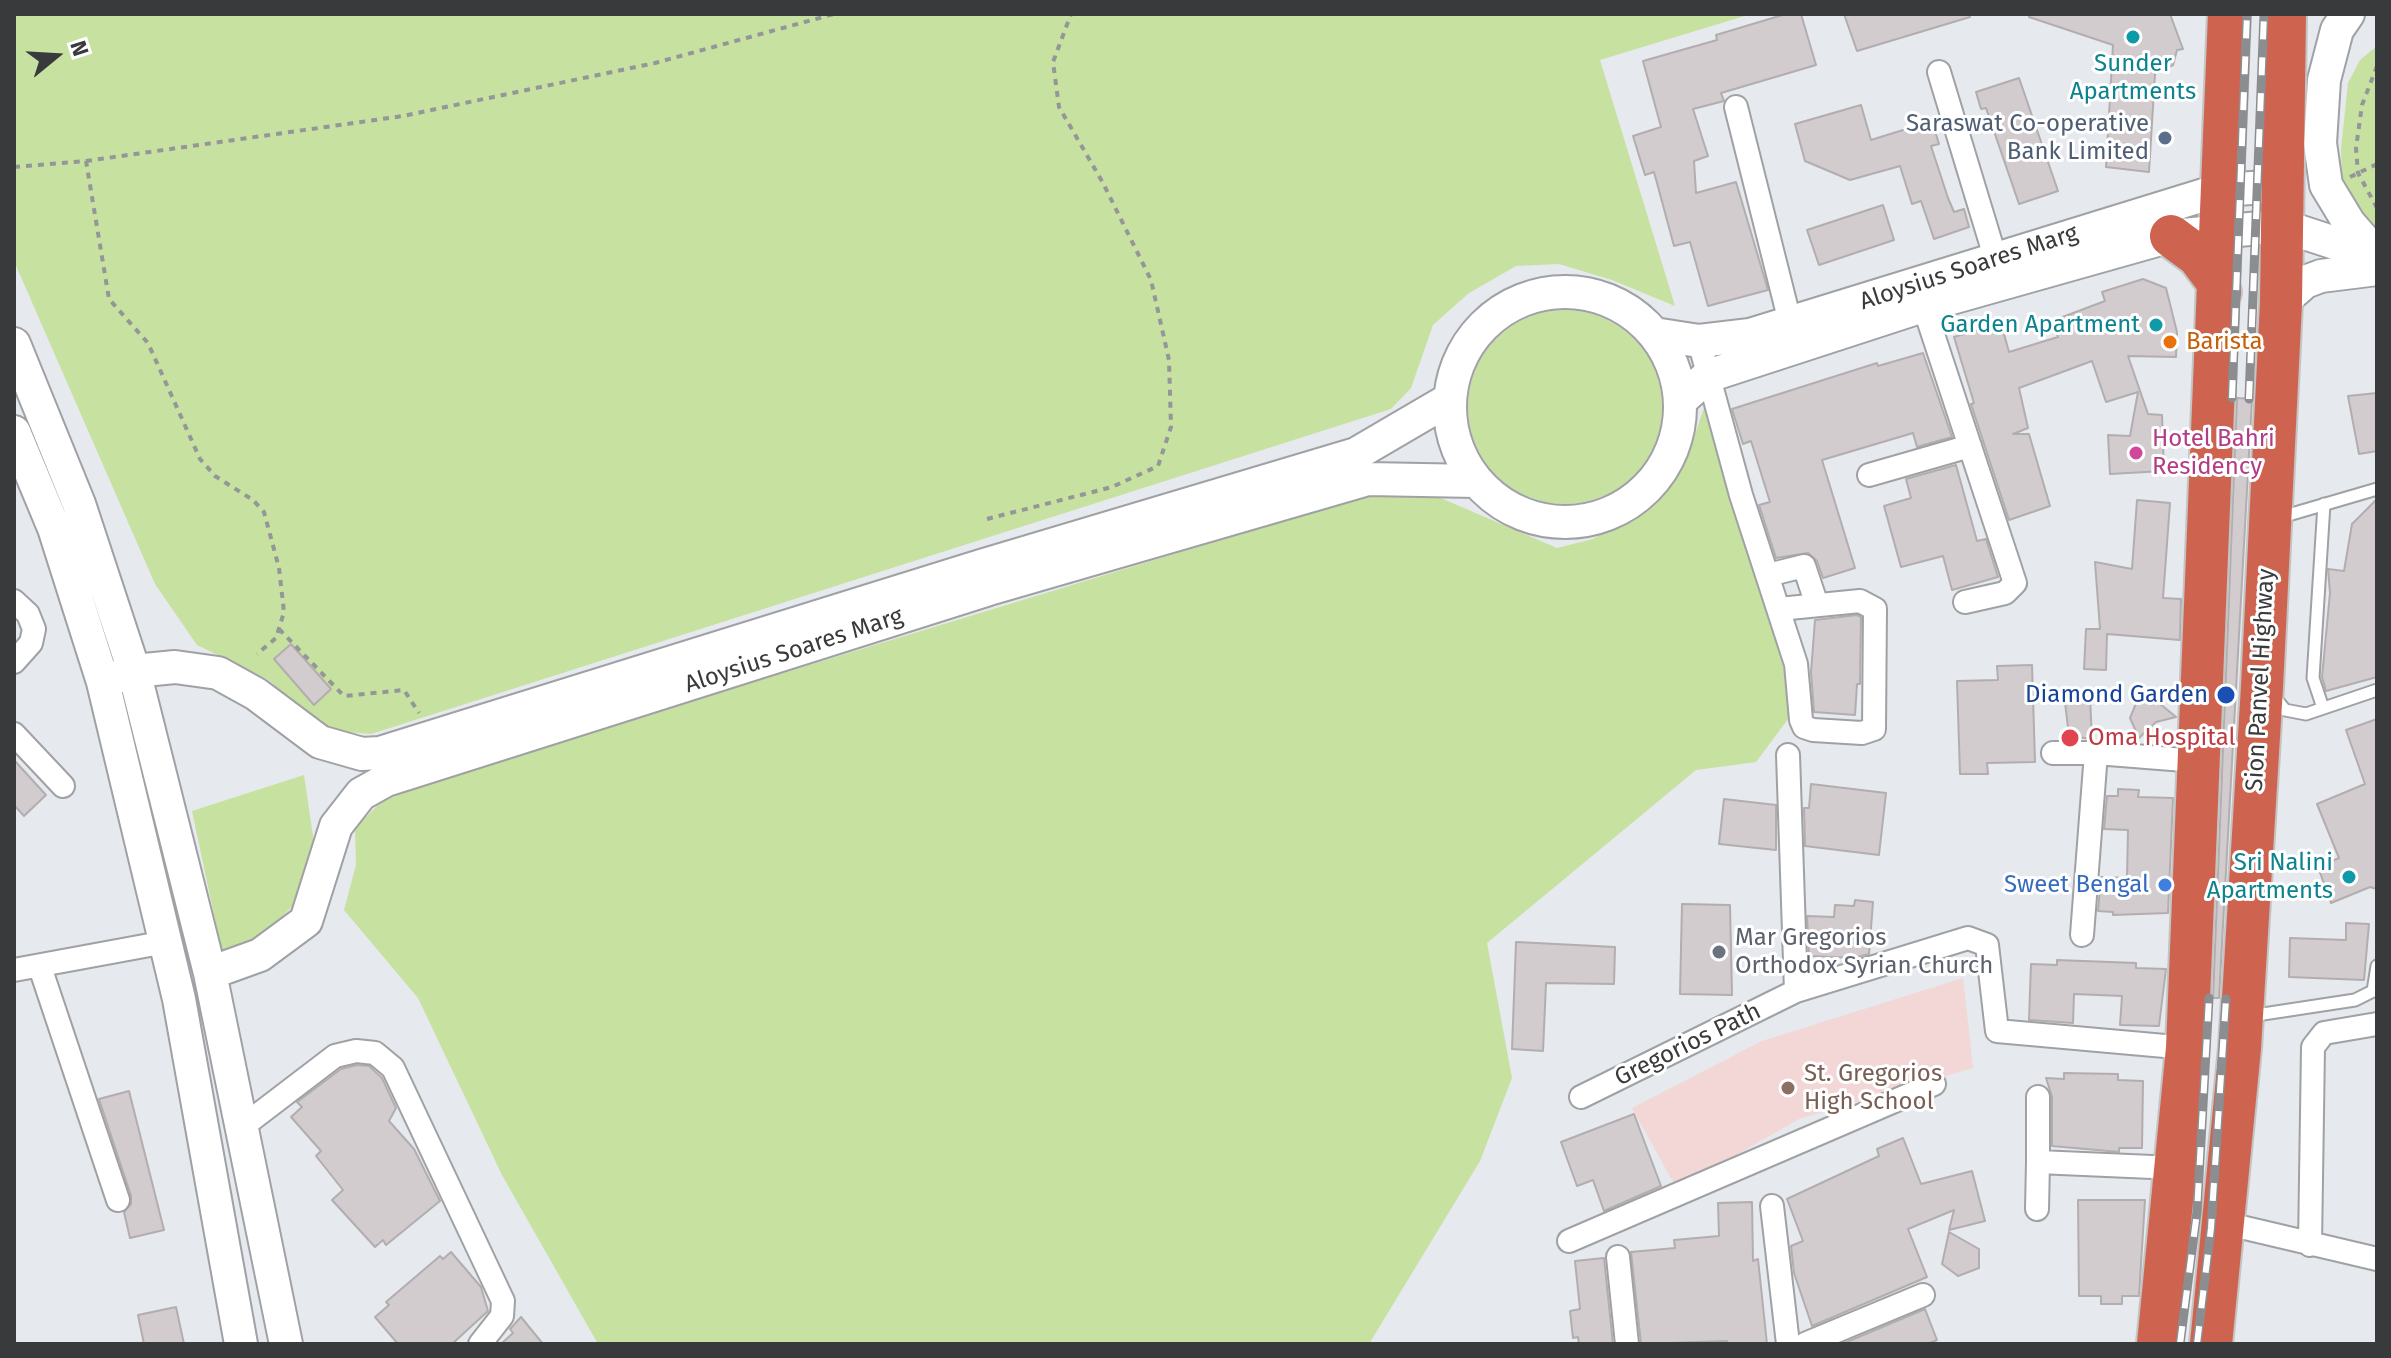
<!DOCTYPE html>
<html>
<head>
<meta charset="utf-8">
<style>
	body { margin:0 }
	#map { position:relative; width:2391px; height:1358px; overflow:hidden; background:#e6e9ed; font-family:"Fira Sans",sans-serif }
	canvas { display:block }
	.frame { position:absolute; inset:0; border:16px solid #393a3b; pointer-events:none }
	.north { position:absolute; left:16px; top:16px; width:80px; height:80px; -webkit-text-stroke:6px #fff; paint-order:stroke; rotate:72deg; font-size:22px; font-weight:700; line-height:32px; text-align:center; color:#393a3b }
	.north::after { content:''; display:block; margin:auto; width:28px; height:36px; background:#393a3b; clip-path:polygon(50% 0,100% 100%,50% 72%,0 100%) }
</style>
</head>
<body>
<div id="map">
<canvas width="2391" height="1358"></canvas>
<div class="frame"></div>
<div class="north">N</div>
</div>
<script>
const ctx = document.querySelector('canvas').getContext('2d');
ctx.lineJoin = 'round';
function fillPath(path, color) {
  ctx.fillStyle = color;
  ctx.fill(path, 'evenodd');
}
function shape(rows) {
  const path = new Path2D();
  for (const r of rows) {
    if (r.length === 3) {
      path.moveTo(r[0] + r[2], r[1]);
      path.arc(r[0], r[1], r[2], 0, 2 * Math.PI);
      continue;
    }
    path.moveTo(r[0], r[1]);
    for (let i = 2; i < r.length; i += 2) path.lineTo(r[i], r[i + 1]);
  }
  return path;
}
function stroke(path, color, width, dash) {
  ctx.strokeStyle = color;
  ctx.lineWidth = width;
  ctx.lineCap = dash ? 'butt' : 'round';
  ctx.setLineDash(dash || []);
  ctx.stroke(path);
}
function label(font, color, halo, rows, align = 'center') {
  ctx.font = font + ' "Fira Sans",sans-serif';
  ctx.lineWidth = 6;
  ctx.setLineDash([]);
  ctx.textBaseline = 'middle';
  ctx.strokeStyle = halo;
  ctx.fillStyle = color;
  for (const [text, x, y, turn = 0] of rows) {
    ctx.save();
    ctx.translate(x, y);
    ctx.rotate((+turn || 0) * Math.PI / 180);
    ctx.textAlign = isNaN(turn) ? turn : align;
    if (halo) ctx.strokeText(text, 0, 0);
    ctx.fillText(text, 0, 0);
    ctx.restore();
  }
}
fillPath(shape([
	[1963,978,1973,1068,1799,1119,1677,1189,1632,1108,1762,1041]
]), '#f2d7d6');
fillPath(shape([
	[14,14,1751,14,1600,60,1675,306,1612,280,1559,264,1516,266,1469,293,1433,325,1411,388,1391,409,371,734,322,730,269,680,197,645,155,584,14,261],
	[2377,46,2377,234,2361,222,2342,181,2341,149,2348,83,2360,60],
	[1565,407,97],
	[1705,405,1781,653,1791,715,1756,762,1696,770,1487,943,1512,1078,1480,1161,1369,1344,598,1344,502,1175,418,998,344,910,356,865,355,828,378,805,412,786,1371,494,1436,496,1557,548,1593,539,1661,496,1691,446],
	[304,775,314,843,294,905,251,946,223,957,192,811]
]), '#c6e1a0');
const building = shape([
	[1786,14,1801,14,1816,65,1721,93,1724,101,1693,109,1708,156,1694,161,1696,193,1736,182,1768,290,1708,306,1690,242,1674,246,1654,172,1645,175,1633,136,1661,127,1643,61,1717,40,1716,35,1786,14],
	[1844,14,1969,14,1970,17,1857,51,1844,14],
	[2029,14,2170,14,2183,49,2177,50,2173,65,2155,74,2149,172,2106,167,2113,45,2029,17,2029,14],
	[2019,78,2058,191,2019,204,1986,108,1981,109,1976,92,2019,78],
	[1861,105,1871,140,1932,121,1939,144,1931,146,1948,198,1954,212,1964,209,1969,227,1934,239,1921,201,1912,204,1900,166,1850,180,1805,161,1795,124,1861,105],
	[1883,205,1894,240,1819,265,1807,230,1883,205],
	[2143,279,2166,288,2177,332,2176,357,2128,356,2148,414,2162,415,2164,471,2110,474,2108,435,2130,436,2138,392,2106,402,2092,361,2019,388,2028,428,2013,434,2029,434,2050,506,2009,520,1971,404,1974,403,1954,337,2001,323,2009,352,2058,337,2052,321,2105,301,2102,292,2143,279],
	[1923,353,1952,437,1917,447,1913,433,1822,460,1855,568,1823,578,1817,561,1808,553,1776,558,1759,505,1770,502,1751,441,1743,444,1732,409,1877,363,1878,366,1923,353],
	[2377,393,2377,451,2359,454,2348,396,2377,393],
	[2237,398,2252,399,2219,998,2213,998,2237,398],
	[1956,465,1977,541,1986,539,1998,577,1952,590,1943,556,1901,567,1884,506,1911,498,1906,479,1956,465],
	[2377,499,2377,677,2326,691,2322,677,2330,593,2328,569,2344,571,2352,524,2377,499],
	[2137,500,2170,503,2163,598,2181,599,2180,640,2107,634,2106,670,2084,669,2086,629,2100,629,2095,562,2132,569,2137,500],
	[1857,615,1861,617,1860,684,1857,684,1855,715,1814,712,1811,672,1815,620,1857,615],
	[291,644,331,689,314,705,274,659,291,644],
	[2032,665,2035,762,1987,763,1988,774,1960,774,1957,681,1998,680,1997,666,2032,665],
	[2142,689,2176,717,2156,722,2139,738,2130,718,2142,689],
	[2064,694,2090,698,2092,739,2069,736,2064,694],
	[2377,719,2377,889,2370,887,2331,903,2318,867,2339,858,2317,804,2365,784,2346,730,2377,719],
	[14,760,46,795,24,816,14,805,14,760],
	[1811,784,1886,793,1879,855,1805,846,1804,808,1809,808,1811,784],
	[2118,789,2139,790,2138,797,2173,798,2168,913,2113,915,2113,912,2098,911,2101,877,2127,878,2128,830,2104,829,2107,796,2118,796,2118,789],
	[1724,799,1776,805,1776,850,1719,844,1724,799],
	[1855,900,1873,902,1869,954,1854,958,1809,956,1807,916,1834,917,1835,905,1854,906,1855,900],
	[1682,904,1730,905,1732,995,1680,994,1682,904],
	[2346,923,2369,924,2364,980,2289,977,2290,938,2346,940,2346,923],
	[1516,942,1615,947,1614,984,1546,983,1543,1051,1512,1049,1516,942],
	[2057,960,2136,963,2136,968,2166,969,2159,1026,2120,1025,2122,996,2074,994,2073,1023,2029,1020,2031,964,2057,965,2057,960],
	[357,1065,369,1066,382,1078,396,1108,389,1121,414,1149,440,1201,386,1245,383,1240,375,1247,332,1200,343,1190,316,1156,321,1151,291,1117,302,1107,297,1102,341,1069,357,1065],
	[2064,1073,2118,1074,2118,1080,2143,1081,2142,1148,2119,1148,2119,1152,2052,1146,2052,1097,2046,1078,2064,1079,2064,1073],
	[129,1091,164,1230,130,1238,124,1212,131,1204,131,1196,99,1099,129,1091],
	[1634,1114,1661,1186,1604,1211,1593,1180,1577,1186,1561,1142,1634,1114],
	[1903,1138,1921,1184,1972,1171,1985,1221,1949,1230,1954,1210,1908,1229,1927,1277,1812,1326,1794,1273,1791,1246,1803,1241,1787,1199,1879,1156,1877,1149,1903,1138],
	[2078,1200,2145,1200,2139,1296,2122,1296,2122,1304,2101,1304,2101,1296,2079,1296,2078,1200],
	[1752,1202,1753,1261,1758,1259,1767,1344,1728,1344,1727,1341,1641,1344,1631,1252,1675,1248,1674,1240,1719,1236,1718,1203,1752,1202],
	[1949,1232,1979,1249,1979,1268,1958,1276,1942,1264,1949,1232],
	[451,1252,481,1287,488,1311,452,1344,398,1344,375,1317,389,1305,386,1302,440,1256,443,1259,451,1252],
	[1604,1258,1613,1344,1579,1344,1578,1337,1573,1338,1570,1311,1580,1309,1575,1261,1604,1258],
	[176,1307,184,1344,144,1344,138,1315,176,1307],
	[1925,1309,1937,1340,1927,1344,1842,1344,1925,1309],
	[521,1317,543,1344,501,1344,513,1333,510,1329,521,1317]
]);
fillPath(building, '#d2ccce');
stroke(building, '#b2adaf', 2);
const lane = shape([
	[2278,518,2377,489],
	[2272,694,2285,710,2306,714,2377,690],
	[2323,708,2313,678,2324,504],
	[2250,1016,2355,1000,2373,991,2377,966]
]);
const street = shape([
	[1939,72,1999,270],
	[1736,107,1793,334],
	[1920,295,2015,583,2005,593,1965,602],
	[1699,341,1741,495,1796,664,1801,720,1804,727,1813,730,1862,733,1874,729,1875,609,1860,601,1779,609],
	[1869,475,1970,446],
	[1768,575,1804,566,1817,605],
	[14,601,28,614,34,629,31,643,14,662],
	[14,734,63,786],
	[2053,753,2096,753,2082,935],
	[2096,753,2197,761],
	[1788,755,1796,991],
	[40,967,118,1200],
	[14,970,166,942],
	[1581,1097,1796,991,1968,938,1987,945,1997,1031,2187,1048],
	[2038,1097,2038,1162,2175,1168],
	[242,1127,335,1056,356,1051,375,1053,393,1068,503,1301,502,1316,480,1344],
	[1772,1206,1788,1344],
	[2037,1209,2038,1162],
	[2224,1223,2377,1259],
	[1569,1241,1934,1084],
	[2310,1245,2313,1047,2324,1033,2377,1024],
	[1618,1257,1627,1344],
	[1805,1344,1923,1295]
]);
const secondary = shape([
	[2348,14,2337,30,2324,80,2320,143,2326,185,2349,223,2377,255],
	[1565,407,115],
	[2281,303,2305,282,2321,276,2377,269],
	[1654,334,1699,341,1750,335,2220,190,2284,186],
	[14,344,79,504,134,671,210,973,286,1344],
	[1680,401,1708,376,1923,306,2171,236,2283,226,2335,243,2377,263],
	[14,432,54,528,103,682,179,999,241,1344],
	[103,682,134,671,175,667,218,673,256,694,320,742,362,754,380,753,981,566,1356,454,1450,399],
	[210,973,260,955,306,921,336,826,361,794,386,780,989,589,1368,479,1476,481]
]);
const highway = shape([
	[2171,236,2198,256,2216,280,2220,292],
	[2158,1344,2187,1048,2229,14],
	[2211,1344,2240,1048,2262,687,2281,303,2285,14]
]);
stroke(lane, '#9fa1a5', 15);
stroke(street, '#9fa1a5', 26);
stroke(secondary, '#9fa1a5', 36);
stroke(highway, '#c4c4c4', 46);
stroke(shape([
	[2377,66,2362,105,2356,148,2358,173,2377,208],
	[86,161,403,116,655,63,834,14],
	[14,167,86,161,109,299,148,343,200,459,215,476,253,500,264,512,279,568,284,612,276,638,257,654],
	[2350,177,2377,164],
	[987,519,1112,487,1158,466,1171,427,1169,360,1151,280,1103,183,1059,107,1053,62,1071,14],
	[279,629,344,696,404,690,419,713]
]), '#949698', 4, [6, 6]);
stroke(lane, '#fff', 11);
stroke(street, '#fff', 22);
stroke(secondary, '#fff', 32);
stroke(highway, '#ce644f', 42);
const rail = shape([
	[2232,398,2247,14],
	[2249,399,2264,14],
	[2180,1344,2197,1212,2209,998],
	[2197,1344,2211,1228,2226,999]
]);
stroke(rail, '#8b8d90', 9);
stroke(rail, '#fff', 6, [18]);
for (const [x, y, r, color] of [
	[2133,37,8,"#0f9aa8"],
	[2165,138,8,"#5c6f8a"],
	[2156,325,8,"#0f9aa8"],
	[2170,342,8,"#e8710a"],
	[2136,453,8,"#d1479c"],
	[2226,695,10,"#1a4fb4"],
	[2070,738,10,"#e0444e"],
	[2349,877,8,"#0f9aa8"],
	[2165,885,8,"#3f7fe0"],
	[1719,952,8,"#6b7280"],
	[1788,1088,8,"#8d6e63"]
]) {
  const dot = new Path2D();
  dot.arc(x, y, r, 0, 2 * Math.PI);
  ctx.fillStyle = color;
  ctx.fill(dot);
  stroke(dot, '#fff', 3);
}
label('24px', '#0d838f', '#fff', [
	["Sunder",2133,64,"center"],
	["Apartments",2133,92,"center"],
	["Garden Apartment",2140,325],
	["Sri Nalini",2333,863],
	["Apartments",2333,891]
], 'right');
label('24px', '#4e5e75', '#fff', [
	["Saraswat Co-operative",2149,124],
	["Bank Limited",2149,152]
], 'right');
label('24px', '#393a3b', '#fff', [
	["Aloysius Soares Marg",1969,268,-18],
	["Aloysius Soares Marg",794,651,-18],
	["Sion Panvel Highway",2261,680,-87],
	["Gregorios Path",1688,1045,-26]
]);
label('24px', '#c56008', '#fff', [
	["Barista",2186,342]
], 'left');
label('24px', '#b23c85', '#fff', [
	["Hotel Bahri",2152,439],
	["Residency",2152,467]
], 'left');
label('24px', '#164399', '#fff', [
	["Diamond Garden",2208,695]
], 'right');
label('24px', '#be3a42', '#fff', [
	["Oma Hospital",2088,738]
], 'left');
label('24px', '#366cbe', '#fff', [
	["Sweet Bengal",2149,885]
], 'right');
label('24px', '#5b616d', '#fff', [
	["Mar Gregorios",1735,938],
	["Orthodox Syrian Church",1735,966]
], 'left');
label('24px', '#785e54', '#fff', [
	["St. Gregorios",1804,1074],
	["High School",1804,1102]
], 'left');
</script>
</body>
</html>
